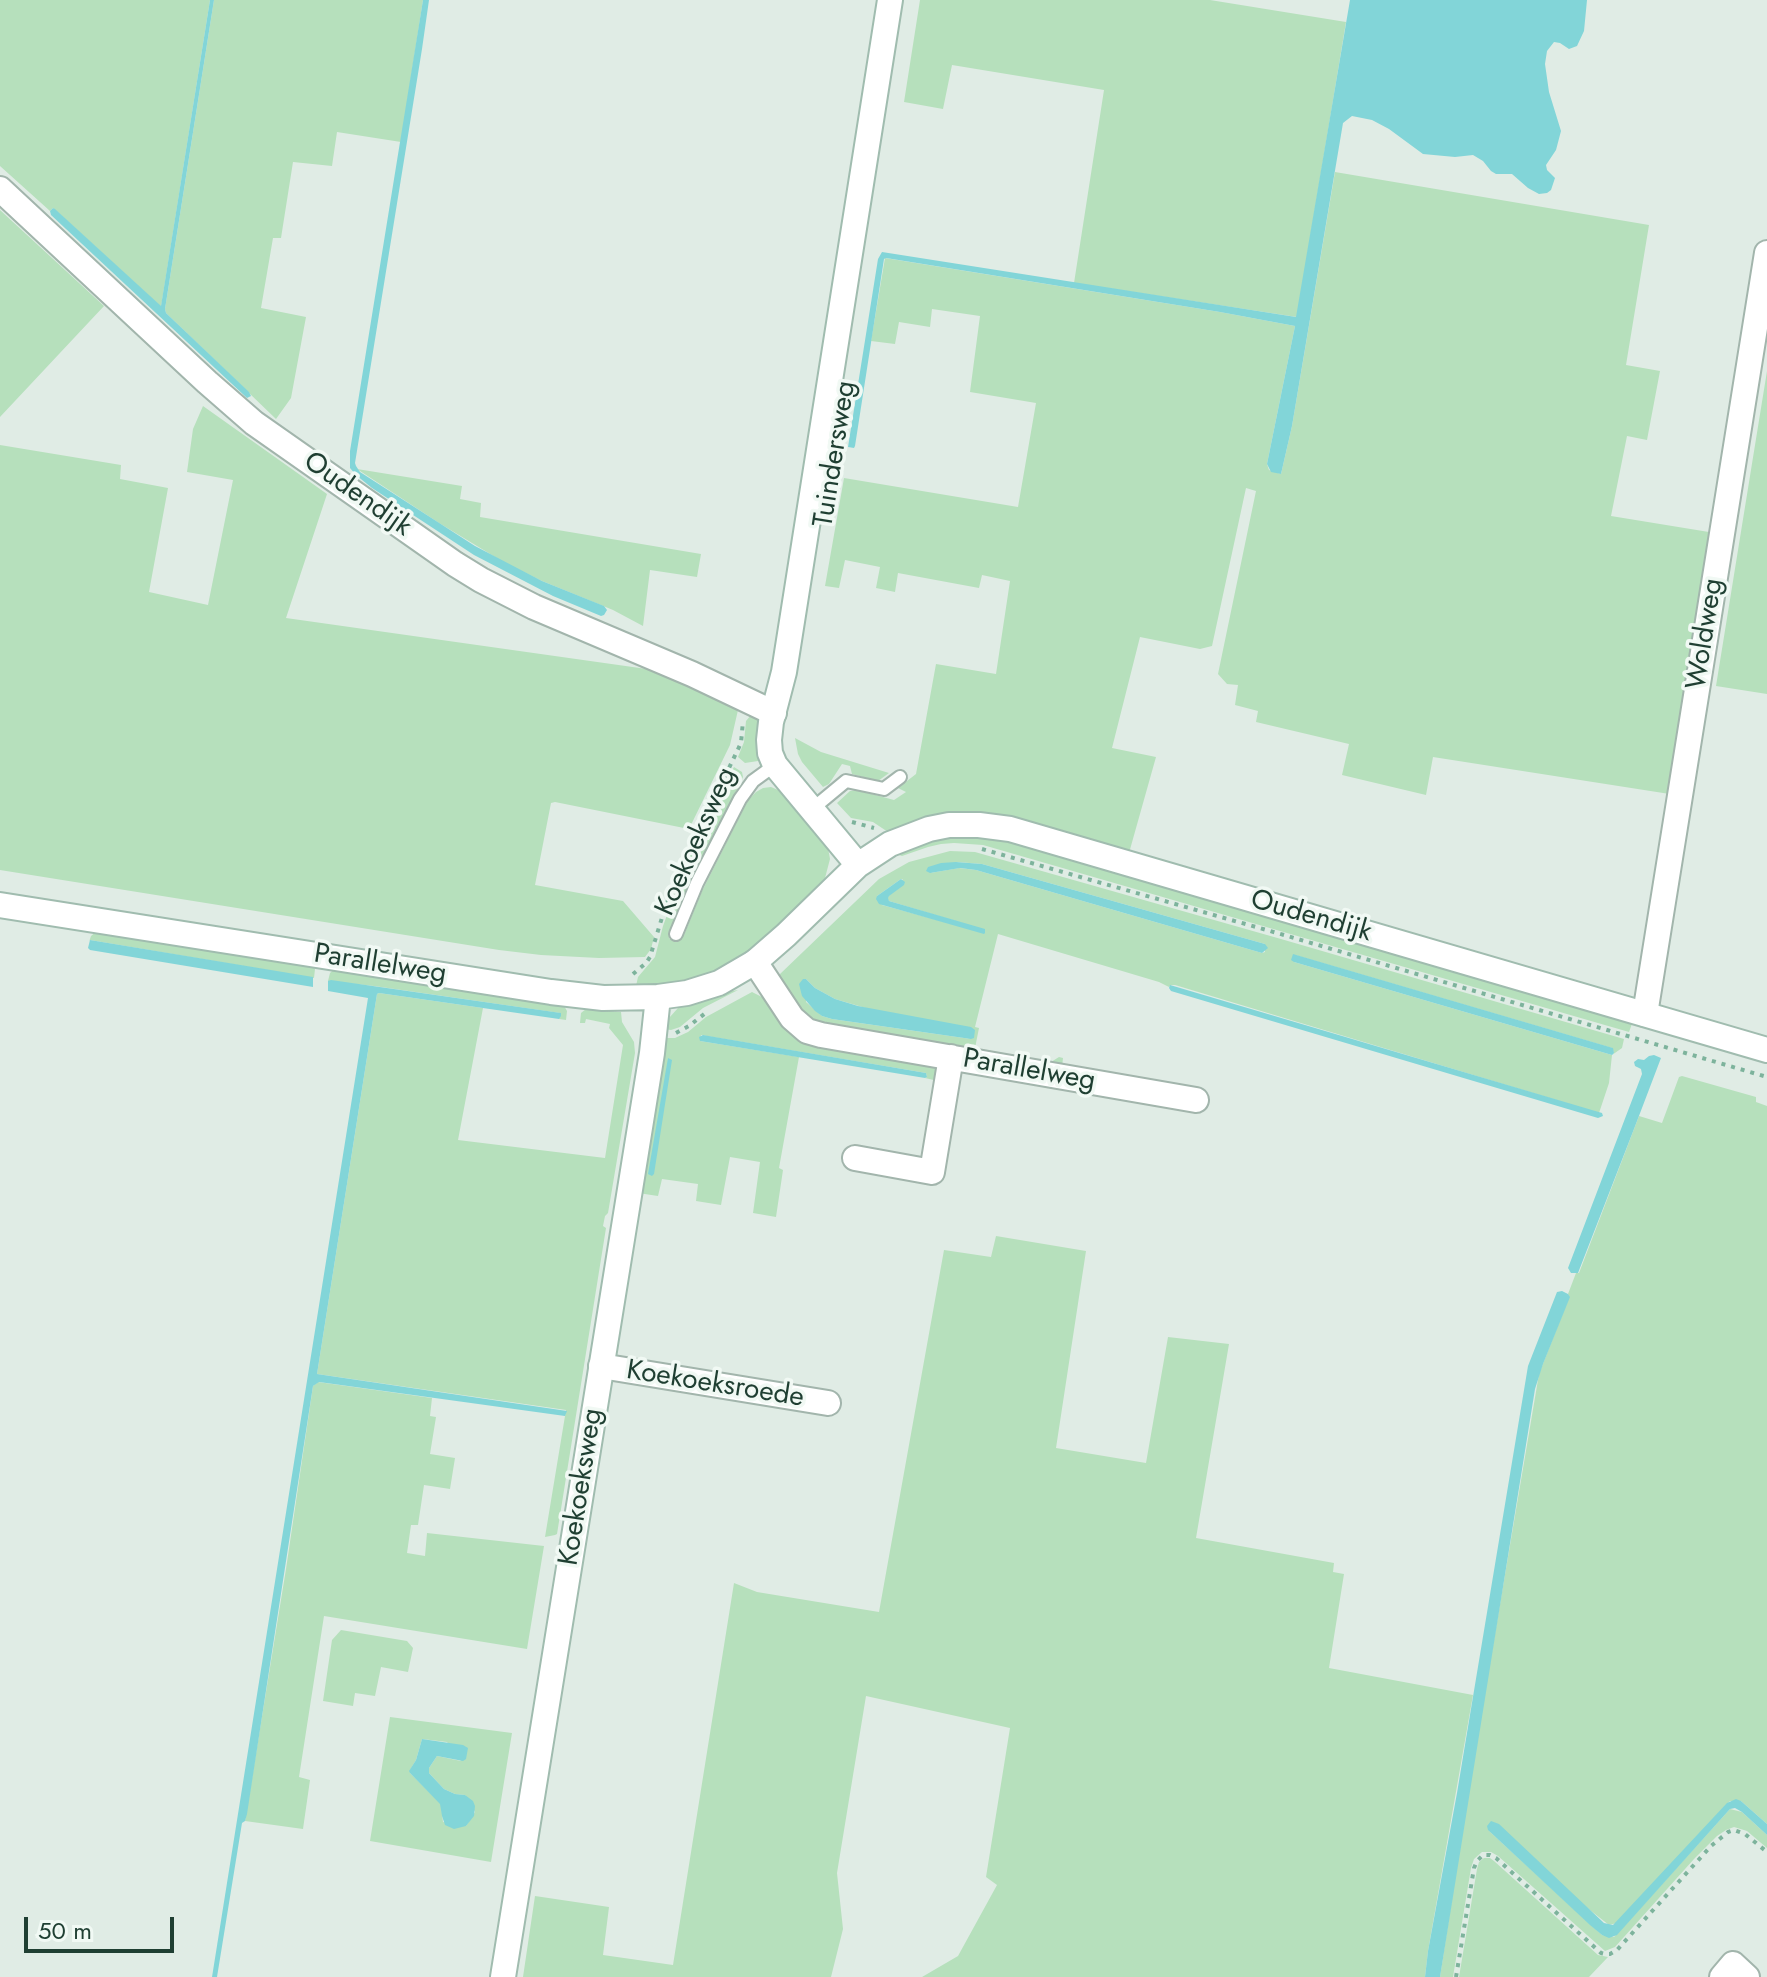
<!DOCTYPE html>
<html>
<head>
<meta charset="utf-8">
<style>
	body { margin:0 }
	#map { position:relative; width:1767px; height:1977px; overflow:hidden; background:#e0ece5; font-family:Jost,sans-serif }
	canvas { display:block }
	.scale { position:absolute; left:24px; top:1917px; width:150px; height:36px; box-sizing:border-box; border:4px solid #1f3f32; border-top:0; padding-left:10px; font-size:24px; line-height:28px; white-space:nowrap; color:#1f3f32; -webkit-text-stroke:6px #f1f9f4; paint-order:stroke }
</style>
</head>
<body>
<div id="map">
<canvas width="1767" height="1977"></canvas>
<div class="scale">50 m</div>
</div>
<script>
const ctx = document.querySelector('canvas').getContext('2d');
ctx.lineJoin = 'round';
function fillPath(path, color) {
  ctx.fillStyle = color;
  ctx.fill(path, 'evenodd');
}
function shape(rows) {
  const path = new Path2D();
  for (const r of rows) {
    path.moveTo(r[0], r[1]);
    for (let i = 2; i < r.length; i += 2) path.lineTo(r[i], r[i + 1]);
  }
  return path;
}
function stroke(path, color, width, dash) {
  ctx.strokeStyle = color;
  ctx.lineWidth = width;
  ctx.lineCap = dash ? 'butt' : 'round';
  ctx.setLineDash(dash || []);
  ctx.stroke(path);
}
function label(font, color, halo, rows, align = 'center') {
  ctx.font = font + ' Jost,sans-serif';
  ctx.lineWidth = 7;
  ctx.setLineDash([]);
  ctx.textBaseline = 'middle';
  ctx.strokeStyle = halo;
  ctx.fillStyle = color;
  for (const [text, x, y, turn = 0] of rows) {
    ctx.save();
    ctx.translate(x, y);
    ctx.rotate((+turn || 0) * Math.PI / 180);
    ctx.textAlign = isNaN(turn) ? turn : align;
    if (halo) ctx.strokeText(text, 0, 0);
    ctx.fillText(text, 0, 0);
    ctx.restore();
  }
}
fillPath(shape([
	[0,0,210,0,161,307,53,208,50,211,0,166],
	[214,0,423,0,401,142,337,132,332,166,293,162,281,238,273,238,261,308,306,317,291,398,276,419,166,313,165,309],
	[920,0,1210,0,1346,22,1297,317,1074,283,1104,90,952,65,943,109,904,102],
	[1335,172,1649,225,1626,365,1660,371,1647,440,1627,436,1611,516,1715,533,1676,795,1433,757,1426,795,1342,775,1349,744,1256,722,1258,711,1235,705,1238,685,1227,684,1218,674,1256,491,1246,488,1212,646,1200,649,1140,637,1112,748,1156,757,1129,853,1060,831,1003,816,888,832,873,822,851,818,837,803,850,791,857,790,894,800,906,792,898,788,916,774,936,664,996,674,1010,581,982,575,979,588,898,573,895,592,876,588,880,567,845,560,839,588,825,586,844,478,1018,507,1036,403,970,392,980,316,932,309,930,327,899,322,895,344,871,341,885,258,1220,312,1295,326,1267,464,1269,470,1281,474,1292,426],
	[0,210,104,306,0,417],
	[1767,371,1767,694,1716,686],
	[203,406,327,494,286,618,668,672,738,710,730,745,689,829,555,802,551,803,535,885,623,901,654,937,651,949,645,957,599,958,541,955,499,950,0,870,0,445,121,465,120,479,168,488,149,592,208,605,233,480,187,472,193,429],
	[357,469,462,486,460,499,481,503,480,517,701,554,697,577,650,570,643,626,613,610,542,581,505,563,439,523],
	[751,715,756,717,761,724,760,750,758,761,745,763,738,757,744,742,746,721],
	[795,738,821,752,889,773,878,781,852,774,850,766,842,764,829,784,823,787,802,762,798,754],
	[734,767,742,772,743,777,700,864,697,866,689,864,687,862,725,783],
	[771,787,783,792,825,842,828,848,830,859,825,878,763,941,747,955,726,968,687,981,636,986,638,977,655,957,663,926,680,880,686,884,687,892,669,938,670,939,684,935,702,891,748,800,756,792,763,788],
	[968,836,1011,841,1633,1021,1629,1032,983,845,954,843,941,844,928,847,902,856,899,855,898,853,916,845,939,839],
	[950,851,975,852,1281,939,1624,1039,1622,1048,1612,1055,1609,1083,1599,1113,1175,985,1171,985,1169,987,1159,982,998,934,975,1027,979,1028,975,1048,1051,1062,1059,1057,1063,1058,1062,1067,807,1023,780,983,780,974,879,879,909,862],
	[957,862,982,864,1265,944,1265,952,1262,953,976,870,959,868,930,873],
	[901,879,903,879,887,898,889,901,985,930,985,933,882,905,877,896],
	[1295,955,1612,1048,1614,1053,1612,1055,1294,962],
	[806,979,815,988,835,999,971,1039,832,1019,822,1016,806,1002],
	[97,931,311,964,315,969,314,978,90,940,89,942,91,936],
	[335,968,563,1004,567,1011,566,1020,559,1019,560,1013,374,986,328,981,330,973],
	[738,990,703,1008,680,1027,671,1030,663,1029,669,1018,678,1008,715,994],
	[752,992,762,997,775,1011,940,1064,938,1081,925,1078,927,1077,926,1073,701,1035,700,1041,799,1057,779,1168,783,1170,776,1217,753,1213,760,1162,730,1157,721,1205,696,1201,698,1184,662,1179,658,1196,638,1193,661,1038,675,1038,688,1032,706,1017],
	[379,993,483,1008,458,1140,605,1158,623,1045,609,1028,610,1024,586,1019,585,1023,580,1023,581,1013,586,1009,621,1012,622,1022,634,1042,635,1053,608,1213,605,1216,603,1226,606,1228,557,1534,555,1535,545,1537,566,1410,317,1374,377,994],
	[1682,1076,1756,1097,1756,1102,1767,1106,1767,1824,1741,1801,1730,1801,1617,1923,1609,1925,1488,1830,1602,1935,1614,1937,1730,1809,1742,1812,1767,1835,1767,1848,1747,1831,1734,1827,1726,1830,1717,1836,1694,1859,1615,1947,1605,1951,1498,1856,1491,1852,1482,1852,1474,1859,1471,1868,1453,1977,1440,1977,1469,1787,1539,1374,1569,1297,1568,1294,1576,1273,1579,1273,1639,1116,1662,1123,1679,1077],
	[996,1236,1086,1251,1056,1448,1146,1463,1168,1337,1229,1344,1196,1538,1334,1563,1333,1572,1344,1574,1329,1668,1473,1695,1428,1951,1425,1977,922,1977,958,1956,997,1885,986,1877,1010,1728,866,1696,837,1873,843,1929,831,1977,523,1977,535,1896,609,1907,603,1955,673,1965,734,1583,757,1592,879,1612,944,1250,991,1257],
	[318,1382,432,1398,430,1416,436,1417,430,1454,455,1458,450,1489,424,1485,418,1525,411,1525,407,1553,425,1556,427,1533,544,1546,527,1649,324,1616,299,1777,310,1780,303,1829,245,1821,286,1569,313,1386],
	[341,1630,407,1641,413,1648,408,1672,381,1667,375,1696,355,1693,353,1706,323,1701,332,1640],
	[390,1717,512,1733,491,1862,370,1841],
	[422,1739,447,1742,461,1761,437,1756,429,1768,429,1773,444,1789,455,1794,465,1795,475,1812,466,1826,443,1822,441,1804,410,1773,410,1770,416,1760],
	[1484,1858,1490,1858,1494,1861,1598,1955,1608,1957,1589,1977,1459,1977,1477,1869,1479,1862]
]), '#b6e0bc');
fillPath(shape([
	[210,0,214,0,165,309,166,313,249,392,251,396,247,398,51,215,50,211,53,208,55,209,161,306],
	[423,0,429,0,422,49,355,463,356,466,360,472,475,546,542,581,604,606,607,610,604,615,601,616,553,596,474,555,372,488,356,475,350,468,350,451],
	[1350,0,1587,0,1584,31,1577,46,1569,49,1560,43,1554,42,1547,51,1545,64,1549,92,1561,131,1556,150,1546,165,1547,170,1555,178,1551,190,1547,193,1539,194,1528,188,1512,174,1496,174,1491,171,1483,161,1473,155,1455,157,1423,154,1389,129,1372,120,1352,116,1343,123,1292,426,1281,474,1271,472,1267,464,1295,326,1220,312,886,258,884,259,855,446,854,448,848,447,878,259,882,252,1296,317],
	[956,862,982,864,1265,944,1268,948,1262,953,976,870,960,868,930,873,926,871,928,867,941,863],
	[901,879,905,882,904,885,889,896,888,898,889,901,985,929,985,933,984,934,879,904,876,899,877,896],
	[90,940,313,977,313,987,90,950,88,948],
	[1293,954,1613,1048,1614,1053,1612,1055,1294,962,1291,960],
	[803,979,806,979,815,988,835,999,858,1006,971,1027,975,1030,974,1038,971,1039,832,1019,822,1016,815,1011,802,996,799,984],
	[331,980,561,1013,561,1016,559,1019,379,993,377,994,317,1374,567,1411,565,1416,319,1382,313,1386,247,1814,245,1821,242,1823,217,1977,212,1977,368,998,328,991,328,981],
	[1170,985,1602,1113,1603,1116,1598,1118,1171,991,1169,988],
	[703,1035,926,1073,927,1077,925,1078,700,1041,699,1037],
	[1654,1055,1661,1058,1634,1129,1578,1273,1571,1273,1568,1268,1642,1074,1641,1069,1635,1066,1634,1062,1638,1059,1644,1060,1649,1056],
	[668,1058,672,1060,654,1174,652,1176,648,1174],
	[1562,1291,1568,1294,1570,1297,1543,1364,1535,1389,1440,1977,1425,1977,1428,1951,1457,1793,1528,1366,1557,1292],
	[422,1739,463,1745,468,1748,466,1759,463,1761,437,1756,429,1768,429,1773,444,1789,455,1794,465,1795,473,1801,475,1806,474,1816,466,1826,454,1829,445,1825,442,1816,440,1804,410,1773,409,1771,416,1760],
	[1736,1799,1741,1801,1767,1824,1767,1835,1742,1812,1735,1808,1730,1809,1617,1935,1609,1938,1602,1935,1590,1925,1488,1830,1487,1826,1491,1821,1499,1824,1604,1923,1613,1925,1727,1803]
]), '#82d5d8');
const lane = shape([
	[811,810,846,781,884,789,900,777],
	[676,934,697,883,740,799,753,781,775,765]
]);
const street = shape([
	[0,189,207,382,254,423,455,564,481,580,534,607,692,674,774,713],
	[755,962,792,1018,807,1031,821,1035,1196,1100],
	[1645,1014,1767,253],
	[855,1158,932,1172,951,1057],
	[601,1366,828,1403],
	[1722,1977,1733,1964,1747,1977]
]);
const secondary = shape([
	[858,865,775,765,770,753,769,740,771,722,784,672,890,0],
	[0,905,551,992,603,998,658,997,687,993,719,983,755,962,786,935,858,865,890,844,929,829,949,825,979,825,1010,829,1767,1050],
	[503,1977,652,1053,658,997]
]);
stroke(lane, '#a2b5ac', 16);
stroke(street, '#a2b5ac', 28);
stroke(secondary, '#a0bcaf', 28);
stroke(shape([
	[852,822,874,828],
	[982,849,1284,935,1767,1077],
	[633,974,646,963,650,957,664,911,677,876,741,743,743,721],
	[676,1033,689,1026,708,1011],
	[1456,1977,1474,1868,1477,1861,1483,1855,1490,1855,1496,1858,1601,1953,1605,1954,1610,1954,1617,1950,1711,1846,1728,1832,1734,1830,1745,1834,1767,1852]
]), '#7db39c', 4, [4, 6]);
stroke(lane, '#fff', 12);
stroke(street, '#fff', 24);
stroke(secondary, '#fff', 24);
label('28px', '#1f3f32', '#f1f9f4', [
	["Tuindersweg",836,454,-81],
	["Oudendijk",357,495,35],
	["Woldweg",1706,634,-81],
	["Koekoeksweg",697,842,-66],
	["Oudendijk",1311,917,16],
	["Parallelweg",380,965,9],
	["Parallelweg",1029,1071,10],
	["Koekoeksroede",715,1385,9],
	["Koekoeksweg",582,1487,-81]
]);
</script>
</body>
</html>
